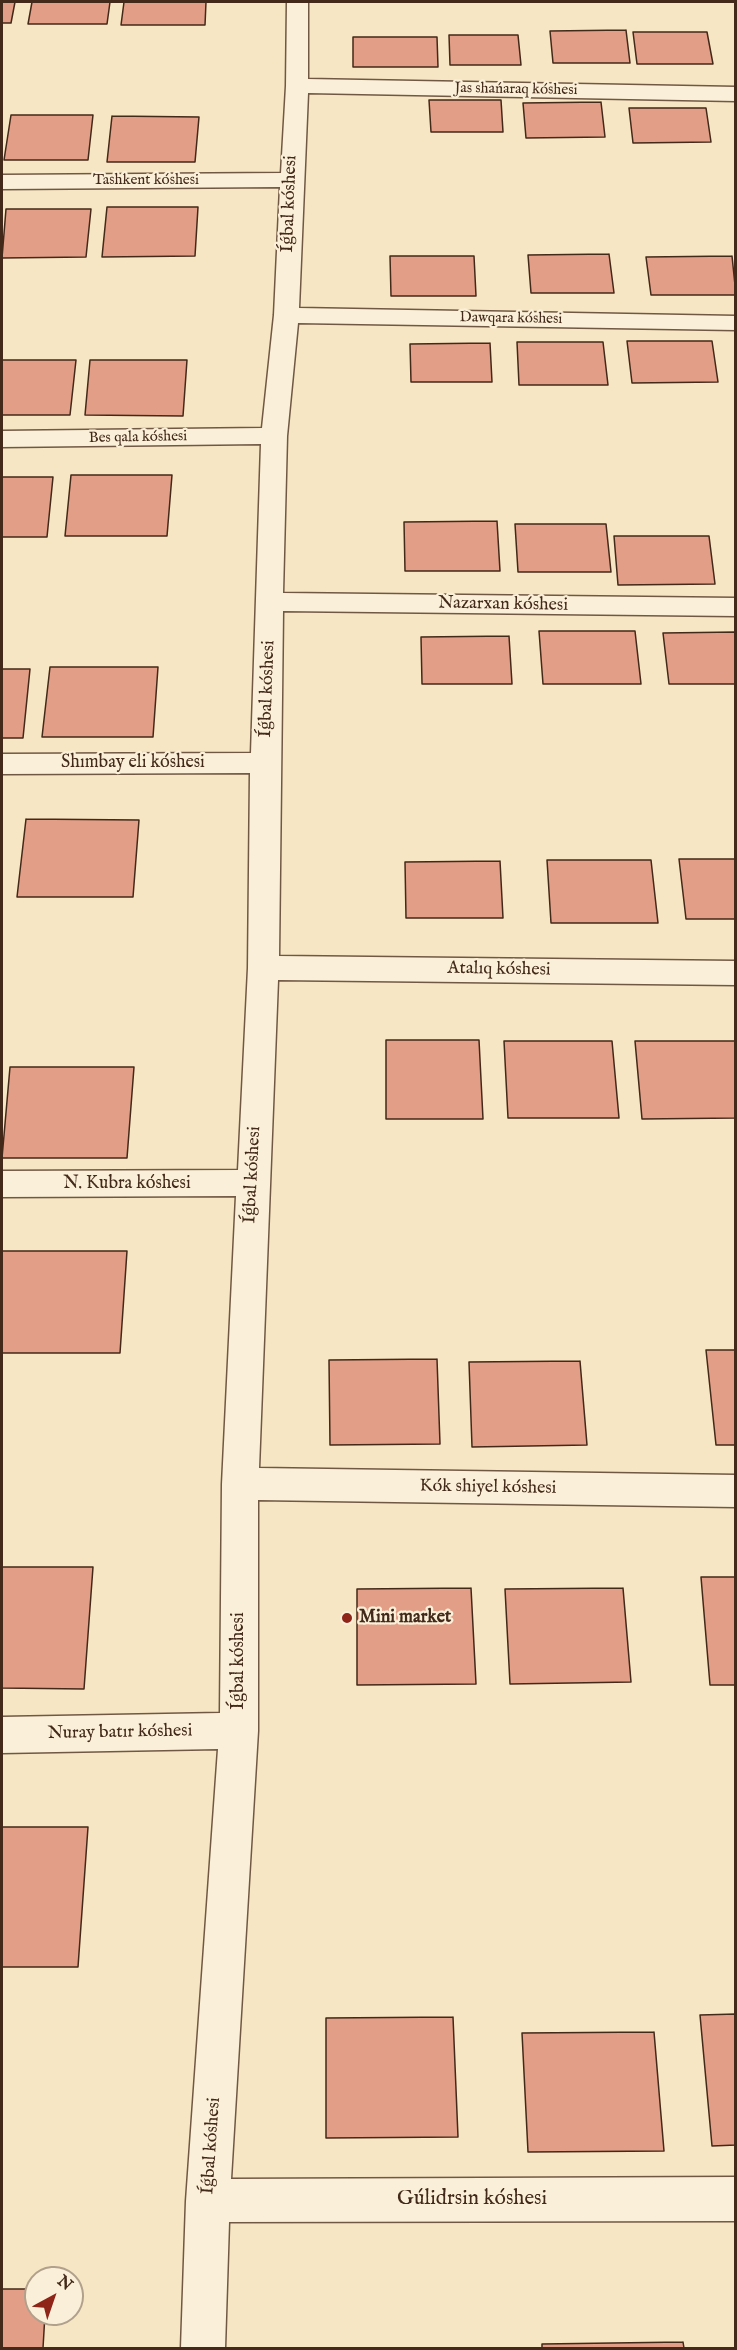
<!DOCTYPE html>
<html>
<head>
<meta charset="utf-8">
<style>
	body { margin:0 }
	#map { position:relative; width:737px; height:2350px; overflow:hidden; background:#f7e6c3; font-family:"IM FELL English",serif }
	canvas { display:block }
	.frame { position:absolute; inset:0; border:3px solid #432919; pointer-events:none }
	.north { position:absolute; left:24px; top:2266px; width:60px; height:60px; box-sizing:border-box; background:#faefd8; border:2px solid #b1a08c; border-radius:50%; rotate:40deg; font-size:16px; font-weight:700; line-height:24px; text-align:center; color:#432919 }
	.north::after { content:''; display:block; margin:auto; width:21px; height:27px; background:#8f2418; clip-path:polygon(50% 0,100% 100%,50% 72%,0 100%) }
</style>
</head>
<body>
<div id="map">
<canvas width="737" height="2350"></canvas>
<div class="frame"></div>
<div class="north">N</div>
</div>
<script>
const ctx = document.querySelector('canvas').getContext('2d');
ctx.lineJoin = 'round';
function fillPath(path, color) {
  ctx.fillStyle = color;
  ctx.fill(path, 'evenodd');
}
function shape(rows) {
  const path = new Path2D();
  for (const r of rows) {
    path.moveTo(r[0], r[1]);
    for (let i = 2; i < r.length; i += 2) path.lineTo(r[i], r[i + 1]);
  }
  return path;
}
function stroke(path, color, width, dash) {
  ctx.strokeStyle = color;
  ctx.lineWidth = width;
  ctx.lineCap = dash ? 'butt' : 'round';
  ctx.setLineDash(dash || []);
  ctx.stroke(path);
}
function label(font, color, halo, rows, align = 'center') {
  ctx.font = font + ' "IM FELL English",serif';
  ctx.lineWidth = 4.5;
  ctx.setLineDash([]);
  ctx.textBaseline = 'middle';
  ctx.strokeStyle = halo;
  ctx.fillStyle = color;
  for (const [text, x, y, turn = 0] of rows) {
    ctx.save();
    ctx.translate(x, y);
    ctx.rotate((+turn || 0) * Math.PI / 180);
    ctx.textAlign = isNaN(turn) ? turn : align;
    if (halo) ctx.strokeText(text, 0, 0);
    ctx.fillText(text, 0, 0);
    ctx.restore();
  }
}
const building = shape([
	[2,2,15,2,11,23,2,23,2,2],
	[32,2,110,2,107,24,28,24,32,2],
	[124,2,206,2,205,25,121,25,124,2],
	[626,30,630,63,553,63,550,31,626,30],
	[633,32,707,32,713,64,637,64,633,32],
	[449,35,518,35,521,65,450,65,449,35],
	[353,37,437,37,438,67,353,67,353,37],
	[429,100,501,100,503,132,431,132,429,100],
	[601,102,605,137,526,138,523,103,601,102],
	[629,108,706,108,711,142,633,143,629,108],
	[11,115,93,115,88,160,4,160,11,115],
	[112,116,199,117,195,162,107,162,112,116],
	[107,207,198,207,195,256,102,257,107,207],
	[6,209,91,209,86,257,2,258,6,209],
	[609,254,614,293,531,293,528,255,609,254],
	[390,256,474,256,476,296,391,296,390,256],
	[732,256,736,295,651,295,646,257,732,256],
	[627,341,712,341,718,382,632,383,627,341],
	[517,342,603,342,608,385,519,385,517,342],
	[490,343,492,382,411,382,410,344,490,343],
	[2,360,76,360,70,415,2,415,2,360],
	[90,360,187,360,183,416,85,415,90,360],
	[71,475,172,475,167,536,65,536,71,475],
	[2,477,53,477,47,537,2,537,2,477],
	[497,521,500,571,405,571,404,522,497,521],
	[515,524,606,524,611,572,518,572,515,524],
	[614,536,709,536,715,584,618,585,614,536],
	[539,631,635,631,641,684,543,684,539,631],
	[736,632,736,684,669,684,663,633,736,632],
	[509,636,512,684,422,684,421,637,509,636],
	[50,667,158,667,153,737,42,737,50,667],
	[2,669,30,669,23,738,2,738,2,669],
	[26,819,139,820,133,897,17,897,26,819],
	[679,859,736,859,736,919,686,919,679,859],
	[547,860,651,860,658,923,551,923,547,860],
	[500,861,503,918,406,918,405,862,500,861],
	[386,1040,479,1040,483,1119,386,1119,386,1040],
	[504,1041,612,1041,619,1118,508,1118,504,1041],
	[635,1041,736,1041,736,1118,642,1119,635,1041],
	[10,1067,134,1067,127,1158,2,1158,10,1067],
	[2,1251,127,1251,120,1353,2,1353,2,1251],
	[706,1350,736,1350,736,1445,716,1445,706,1350],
	[437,1359,440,1444,330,1445,329,1360,437,1359],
	[580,1361,587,1445,472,1447,469,1362,580,1361],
	[2,1567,93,1567,84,1689,2,1688,2,1567],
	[701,1577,736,1577,736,1685,710,1685,701,1577],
	[471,1588,476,1684,357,1685,357,1589,471,1588],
	[623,1588,631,1682,510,1684,505,1589,623,1588],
	[2,1827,88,1827,78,1967,2,1967,2,1827],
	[736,2014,736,2145,712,2146,700,2015,736,2014],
	[453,2017,458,2137,326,2138,326,2018,453,2017],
	[654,2032,664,2151,528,2152,522,2033,654,2032],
	[2,2289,36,2289,36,2314,45,2314,43,2348,2,2348,2,2289],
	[683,2342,684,2348,542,2348,542,2344,683,2342]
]);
fillPath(building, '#e39e87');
stroke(building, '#432919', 1.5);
const minor = shape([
	[287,2,308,2,308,79,736,87,736,101,308,93,299,308,736,316,736,330,298,323,287,436,283,593,736,598,736,616,283,611,279,956,736,961,736,985,278,980,259,1468,736,1475,736,1507,258,1500,258,1731,231,2179,736,2177,736,2221,229,2222,225,2348,181,2348,186,2201,218,1749,2,1753,2,1717,220,1713,222,1484,236,1196,2,1197,2,1171,238,1170,248,968,250,773,2,774,2,754,251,753,261,444,2,447,2,431,262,428,274,315,280,187,2,189,2,175,281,173,286,86,287,2]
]);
stroke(minor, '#705844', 3);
fillPath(minor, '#faefd8');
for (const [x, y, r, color] of [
	[347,1618,6,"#8f2418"]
]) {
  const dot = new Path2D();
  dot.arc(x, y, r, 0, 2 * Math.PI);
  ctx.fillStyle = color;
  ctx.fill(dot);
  stroke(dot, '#faefd8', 2);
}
label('15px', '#432919', '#faefd8', [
	["Jas shańaraq kóshesi",516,90,1],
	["Tashkent kóshesi",146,181],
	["Dawqara kóshesi",511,319,1],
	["Bes qala kóshesi",138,438,-1]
]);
label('18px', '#432919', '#faefd8', [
	["Íǵbal kóshesi",290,204,-88],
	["Nazarxan kóshesi",503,605,1],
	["Íǵbal kóshesi",268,689,-88],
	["Shımbay eli kóshesi",133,763],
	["Atalıq kóshesi",499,970,1],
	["Íǵbal kóshesi",253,1175,-87],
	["N. Kubra kóshesi",127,1184],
	["Kók shiyel kóshesi",488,1488,1],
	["Íǵbal kóshesi",239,1661,-90],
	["Nuray batır kóshesi",120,1733,-1],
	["Íǵbal kóshesi",212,2146,-86]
]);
label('bold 18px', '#432919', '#faefd8', [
	["Mini market",359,1618]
], 'left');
label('21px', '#432919', '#faefd8', [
	["Gúlidrsin kóshesi",472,2200]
]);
</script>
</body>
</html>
